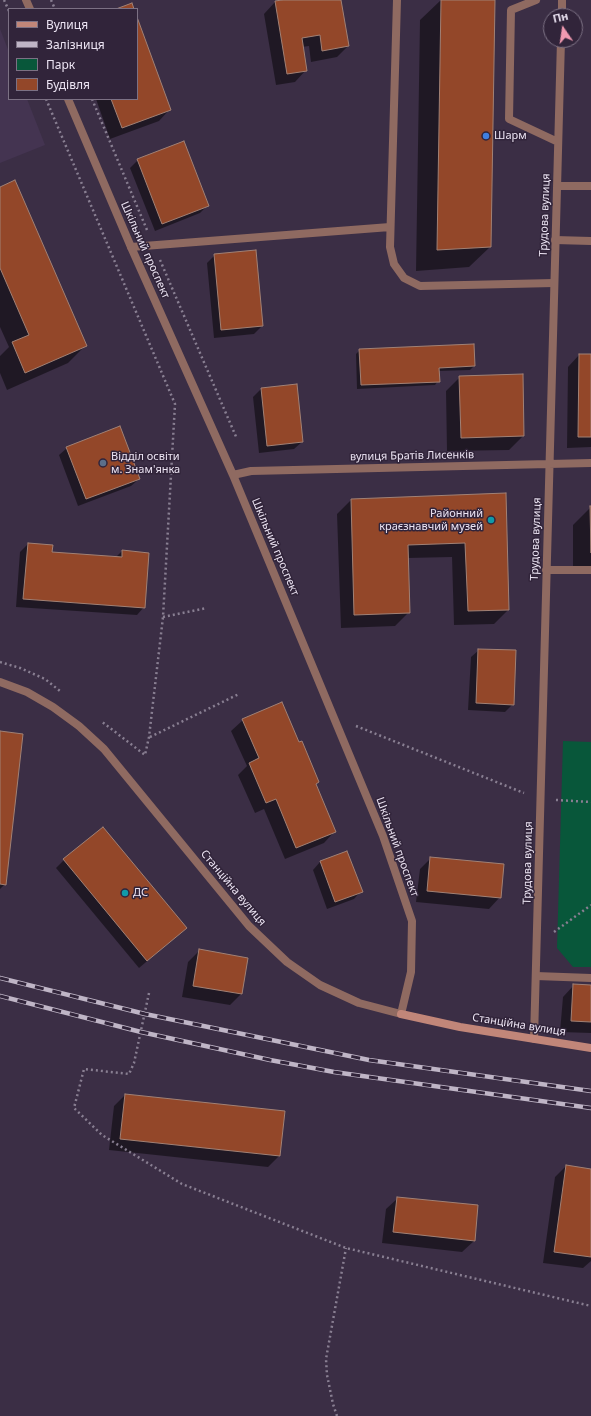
<!DOCTYPE html>
<html>
<head>
<meta charset="utf-8">
<style>
	body { margin:0 }
	#map { position:relative; width:591px; height:1416px; overflow:hidden; background:#3b2e45; font-family:"Noto Sans",sans-serif }
	canvas { display:block }
	.legend { position:absolute; left:8px; top:8px; width:130px; height:92px; box-sizing:border-box; background:#31243a; border:1px solid #7c7184; margin:0; padding:5px 7px; list-style:none; font-size:12px; color:#ece4f3 }
	.legend li { display:flex; align-items:center; gap:8px; height:20px }
	.legend b { width:20px; border:1px solid #7c7184 }
	.north { position:absolute; left:543px; top:8px; width:40px; height:40px; box-sizing:border-box; background:#31243a; border:1px solid #7c7184; border-radius:50%; rotate:347deg; font-size:11px; font-weight:700; line-height:16px; text-align:center; color:#ece4f3 }
	.north::after { content:''; display:block; margin:auto; width:14px; height:18px; background:#f19ab1; clip-path:polygon(50% 0,100% 100%,50% 72%,0 100%) }
</style>
</head>
<body>
<div id="map">
<canvas width="591" height="1416"></canvas>
<ul class="legend">
<li><b style="height:5px;background:#c18679"></b>Вулиця</li>
<li><b style="height:5px;background:#bfb5c6"></b>Залізниця</li>
<li><b style="height:11px;background:#08573a"></b>Парк</li>
<li><b style="height:11px;background:#934729"></b>Будівля</li>
</ul>
<div class="north">Пн</div>
</div>
<script>
const ctx = document.querySelector('canvas').getContext('2d');
ctx.lineJoin = 'round';
function fillPath(path, color) {
  ctx.fillStyle = color;
  ctx.fill(path, 'evenodd');
}
function shape(rows) {
  const path = new Path2D();
  for (const r of rows) {
    path.moveTo(r[0], r[1]);
    for (let i = 2; i < r.length; i += 2) path.lineTo(r[i], r[i + 1]);
  }
  return path;
}
function stroke(path, color, width, dash) {
  ctx.strokeStyle = color;
  ctx.lineWidth = width;
  ctx.lineCap = dash ? 'butt' : 'round';
  ctx.setLineDash(dash || []);
  ctx.stroke(path);
}
function label(font, color, halo, rows, align = 'center') {
  ctx.font = font + ' "Noto Sans",sans-serif';
  ctx.lineWidth = 3;
  ctx.setLineDash([]);
  ctx.textBaseline = 'middle';
  ctx.strokeStyle = halo;
  ctx.fillStyle = color;
  for (const [text, x, y, turn = 0] of rows) {
    ctx.save();
    ctx.translate(x, y);
    ctx.rotate((+turn || 0) * Math.PI / 180);
    ctx.textAlign = isNaN(turn) ? turn : align;
    if (halo) ctx.strokeText(text, 0, 0);
    ctx.fillText(text, 0, 0);
    ctx.restore();
  }
}
fillPath(shape([
	[0,29,9,52,9,99,27,99,45,145,0,163]
]), '#443451');
fillPath(shape([
	[563,741,591,742,591,967,573,967,557,948]
]), '#08573a');
fillPath(shape([
	[288,0,340,0,348,46,337,57,311,62,309,46,302,47,306,70,295,82,276,85,264,14,275,2],
	[441,0,494,0,490,247,469,267,416,271,420,20],
	[137,20,170,109,159,121,110,139,96,99,137,99],
	[138,160,208,205,200,213,155,231,130,168],
	[0,188,86,345,68,363,7,390,0,373,0,356,9,347,0,327],
	[215,255,262,326,254,334,214,338,207,263],
	[360,350,474,366,470,370,438,371,438,381,435,385,357,389,356,354],
	[579,355,591,355,591,447,567,448,568,367],
	[460,377,523,436,509,450,447,451,446,391],
	[261,389,302,442,294,449,259,453,253,397],
	[67,448,139,479,131,486,78,506,59,455],
	[505,494,508,610,494,624,454,625,452,557,408,558,409,612,395,626,341,628,337,514,351,500],
	[591,507,591,571,573,571,573,525],
	[28,544,51,553,116,557,122,551,144,607,137,615,16,607,20,552],
	[479,650,513,704,505,712,468,710,471,657],
	[243,720,298,744,318,782,316,785,335,831,324,843,285,859,264,809,255,813,238,775,247,766,231,731],
	[0,732,5,884,0,889],
	[347,852,361,891,354,899,327,909,313,870,320,862],
	[431,858,500,897,489,909,416,902,420,869],
	[64,860,178,935,139,968,56,868],
	[199,951,241,994,230,1005,182,997,188,962],
	[574,985,591,986,591,1033,560,1032,563,997],
	[125,1095,284,1112,279,1156,268,1167,109,1150,114,1106],
	[566,1166,591,1170,591,1261,583,1268,543,1263,555,1177],
	[398,1198,477,1206,474,1241,462,1252,382,1243,386,1209]
]), '#0007');
const building = shape([
	[282,0,341,0,349,46,322,51,320,35,302,38,307,71,287,74,275,1,282,0],
	[441,0,495,0,491,247,437,250,441,0],
	[132,3,134,9,116,9,132,3],
	[137,17,171,110,122,128,111,99,137,99,137,17],
	[184,141,209,206,162,224,137,159,184,141],
	[15,180,87,346,25,373,12,342,29,335,0,268,0,187,15,180],
	[256,250,263,326,221,330,214,254,256,250],
	[474,344,475,366,439,368,440,382,361,385,359,349,474,344],
	[579,354,591,354,591,437,578,437,579,354],
	[523,374,524,436,461,438,459,376,523,374],
	[297,384,303,442,267,446,261,388,297,384],
	[120,426,140,479,86,499,66,447,120,426],
	[506,493,509,610,468,611,465,543,408,545,410,613,354,615,351,499,506,493],
	[590,506,591,506,591,553,590,506],
	[28,543,53,545,52,552,122,557,122,550,149,553,145,608,23,599,28,543],
	[478,649,516,650,514,705,476,703,478,649],
	[282,702,299,742,302,741,319,782,316,784,336,832,296,848,276,799,266,803,249,763,259,758,242,719,282,702],
	[0,731,23,734,6,885,0,884,0,731],
	[103,827,187,928,147,961,63,859,103,827],
	[347,851,363,892,335,902,320,861,347,851],
	[430,857,504,864,501,898,427,891,430,857],
	[199,949,248,958,242,994,193,986,199,949],
	[573,984,591,985,591,1022,571,1021,573,984],
	[125,1094,285,1111,280,1156,120,1139,125,1094],
	[566,1165,591,1169,591,1257,554,1252,566,1165],
	[397,1197,478,1205,475,1241,393,1232,397,1197]
]);
fillPath(building, '#934729');
stroke(building, '#a18175', 1);
stroke(shape([
	[4,0,9,11],
	[51,0,55,9],
	[46,99,175,404,163,617,149,737,145,755,101,721],
	[92,99,147,230],
	[160,260,237,439],
	[163,617,207,608],
	[0,662,20,668,45,679,60,691],
	[356,726,524,793],
	[150,737,239,694],
	[556,800,591,802],
	[554,932,591,905],
	[149,993,134,1063,129,1074,84,1069,74,1108,102,1135,182,1184,346,1248,591,1306],
	[337,1416,333,1404,327,1375,326,1359,346,1248]
]), '#897f92', 2.5, [2, 3]);
stroke(shape([
	[397,0,390,247,394,264,404,278,420,286,554,283],
	[555,240,591,241],
	[131,247,390,227],
	[536,976,591,978]
]), '#8f6a61', 8);
stroke(shape([
	[26,0,30,9],
	[536,0,511,10,509,119,558,142],
	[562,16,562,0],
	[557,186,591,186],
	[233,475,251,471,591,463],
	[546,570,591,570],
	[0,682,27,692,53,707,79,726,104,749,249,926,287,962,320,985,359,1003,401,1014,411,972,412,921,383,836,233,475,131,247,68,99],
	[534,1039,561,40]
]), '#8f6a61', 8);
stroke(shape([
	[401,1014,460,1027,591,1048]
]), '#c18679', 8);
const rail = shape([
	[0,978,145,1014,369,1060,591,1091],
	[0,996,141,1032,270,1060,334,1072,591,1108]
]);
stroke(rail, '#bfb5c6', 4.5);
stroke(rail, '#31243a', 3, [9]);
for (const [x, y, r, color] of [
	[486,136,4,"#3f7fe0"],
	[103,463,4,"#5c6f8a"],
	[491,520,4,"#0f9aa8"],
	[125,893,4,"#0f9aa8"]
]) {
  const dot = new Path2D();
  dot.arc(x, y, r, 0, 2 * Math.PI);
  ctx.fillStyle = color;
  ctx.fill(dot);
  stroke(dot, '#31243a', 1.5);
}
label('11px', '#ece4f3', '#31243a', [
	["Шарм",494,136],
	["Відділ освіти",111,457],
	["м. Знам'янка",111,470],
	["Районний",483,514,"right"],
	["краєзнавчий музей",483,527,"right"],
	["ДС",133,893]
], 'left');
label('11px', '#ece4f3', '#31243a', [
	["Трудова вулиця",545,215,-88],
	["Шкільний проспект",145,250,66],
	["вулиця Братів Лисенків",412,456,-1],
	["Трудова вулиця",536,539,-88],
	["Шкільний проспект",275,547,67],
	["Шкільний проспект",397,847,70],
	["Трудова вулиця",528,863,-89],
	["Станційна вулиця",233,888,50],
	["Станційна вулиця",519,1025,9]
]);
</script>
</body>
</html>
